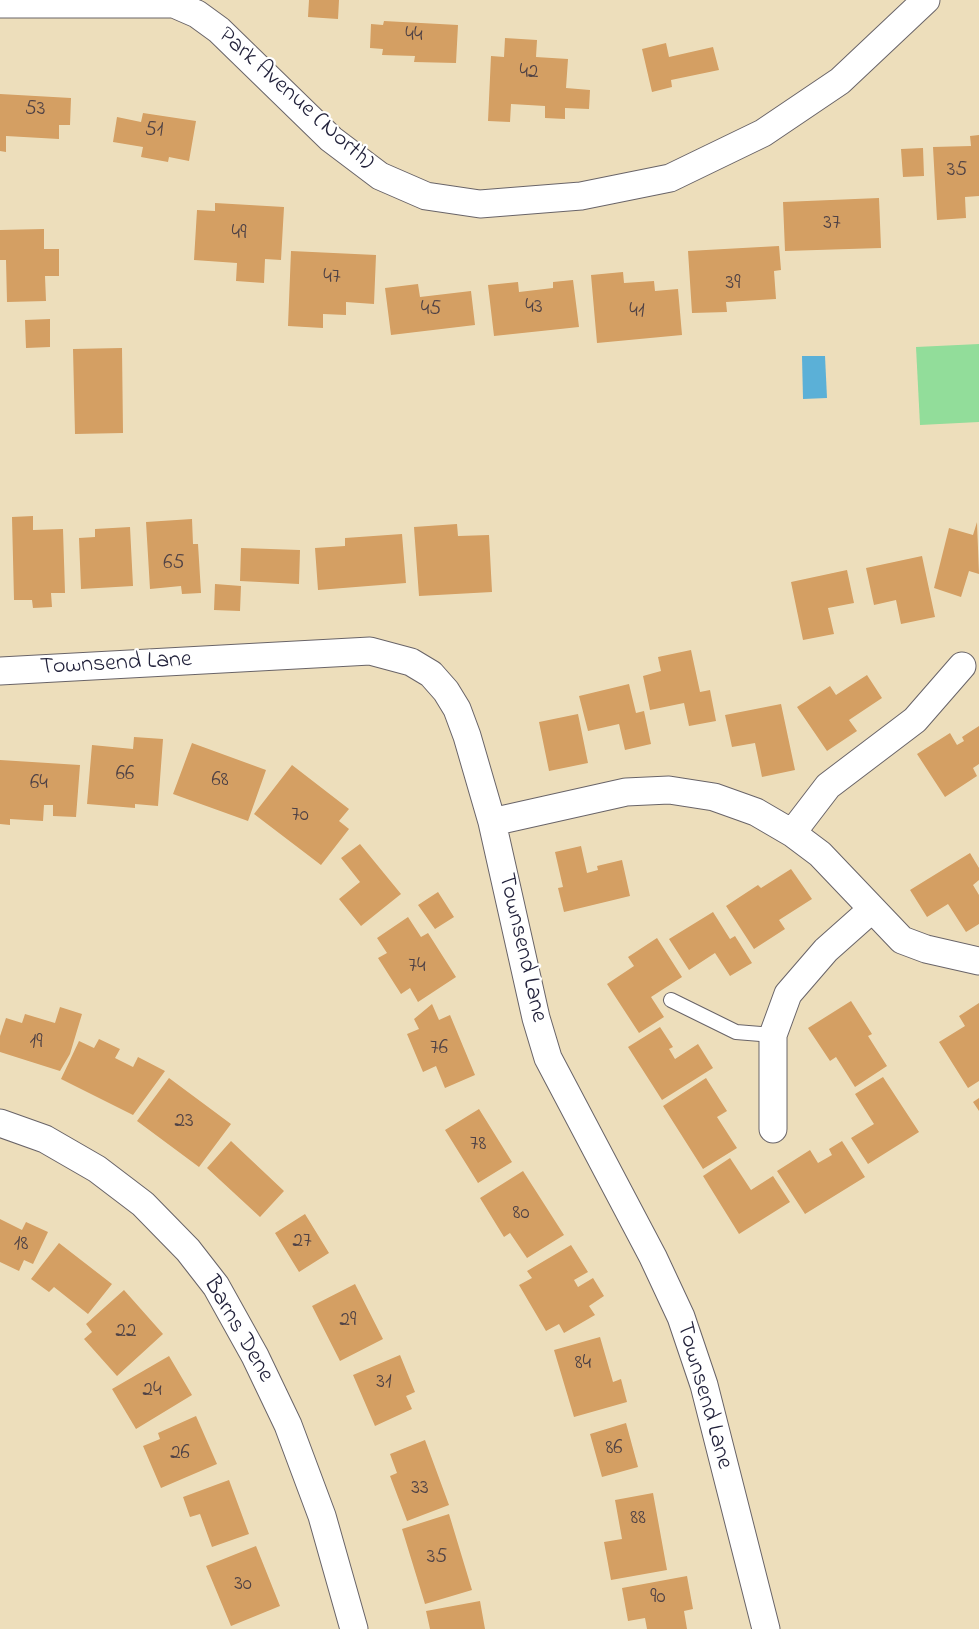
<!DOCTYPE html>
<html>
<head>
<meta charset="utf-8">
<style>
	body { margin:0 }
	canvas { display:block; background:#eddebb }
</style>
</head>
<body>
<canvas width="979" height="1629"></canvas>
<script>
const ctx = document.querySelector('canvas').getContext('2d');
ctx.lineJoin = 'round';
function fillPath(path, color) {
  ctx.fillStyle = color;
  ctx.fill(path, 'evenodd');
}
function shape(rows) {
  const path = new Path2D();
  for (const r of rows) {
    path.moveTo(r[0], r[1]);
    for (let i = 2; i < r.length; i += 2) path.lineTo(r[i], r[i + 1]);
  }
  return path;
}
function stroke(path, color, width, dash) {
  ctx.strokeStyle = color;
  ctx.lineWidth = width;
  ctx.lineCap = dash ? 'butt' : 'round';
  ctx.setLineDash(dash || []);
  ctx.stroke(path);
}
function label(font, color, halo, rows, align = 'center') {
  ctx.font = font + ' "Indie Flower",sans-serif';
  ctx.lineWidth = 4.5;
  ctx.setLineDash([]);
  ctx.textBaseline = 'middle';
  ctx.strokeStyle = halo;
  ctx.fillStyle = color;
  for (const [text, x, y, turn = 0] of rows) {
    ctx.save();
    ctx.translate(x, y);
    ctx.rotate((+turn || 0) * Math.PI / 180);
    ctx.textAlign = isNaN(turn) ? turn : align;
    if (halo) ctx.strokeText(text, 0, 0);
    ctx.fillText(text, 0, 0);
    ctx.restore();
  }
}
fillPath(shape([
	[979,344,979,422,920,425,916,347]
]), '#92dd9a');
fillPath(shape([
	[802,356,825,356,827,398,803,399]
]), '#5bb0d7');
fillPath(shape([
	[309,0,339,0,338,19,308,17],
	[384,21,458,25,456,63,414,62,415,56,382,55,383,49,370,48,371,24,383,25],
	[505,38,537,40,536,57,568,59,566,88,590,90,589,109,565,108,565,119,545,118,545,106,511,104,510,122,488,121,491,56,504,57],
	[666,43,669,57,713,47,719,70,671,80,672,87,652,92,642,49],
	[0,94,71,98,70,125,59,125,59,139,6,136,6,152,0,151],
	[143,113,196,121,189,161,169,157,168,162,141,157,143,147,113,142,117,117,141,122],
	[979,135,979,196,965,197,966,218,937,220,933,147,971,146,970,136],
	[923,148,924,176,903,177,901,149],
	[879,198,881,248,785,251,783,202],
	[215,203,284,207,281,260,265,259,264,283,236,281,237,263,194,260,197,210,215,211],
	[44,229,44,249,59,249,59,276,45,276,46,301,7,302,6,260,0,260,0,230],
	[779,246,781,270,774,271,776,299,726,302,727,312,692,313,688,251],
	[291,251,376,255,374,304,346,302,346,315,323,314,323,328,288,326],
	[623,272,624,283,654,281,655,291,678,289,682,335,597,343,591,275],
	[573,280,579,327,494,336,488,285,518,282,519,292,553,288,553,282],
	[418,284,420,297,471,291,475,325,391,335,385,288],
	[50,319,50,347,26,348,25,320],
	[122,348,123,433,75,434,73,349],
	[33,516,33,530,63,529,65,593,51,593,52,607,33,608,32,600,14,600,12,517],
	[192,519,193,544,198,544,201,593,182,594,181,586,150,589,146,522],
	[977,522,979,574,969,571,961,597,934,588,949,528,973,535],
	[457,524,458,536,489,535,492,592,419,596,414,527],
	[130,527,133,586,81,589,79,538,95,537,95,529],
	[402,534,406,583,318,590,315,548,345,546,345,538],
	[241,548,300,550,299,584,240,581],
	[922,556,935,617,901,624,896,600,874,605,866,568],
	[847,570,854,603,828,608,834,634,803,640,791,582],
	[215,584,241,586,240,611,214,610],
	[691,650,700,692,710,690,716,721,689,726,684,703,650,710,643,676,661,671,658,657],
	[867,675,882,698,849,720,857,731,827,751,797,707,830,686,836,695],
	[629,684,636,713,644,711,651,744,625,750,619,724,588,731,579,696],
	[781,704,795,770,762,777,755,743,732,747,725,715],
	[578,714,588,763,549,771,539,722],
	[979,726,979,764,973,768,977,776,945,797,917,754,950,733,957,745,964,741,962,737],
	[134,737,163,739,158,806,135,804,135,808,87,804,92,745,133,749],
	[192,743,266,770,248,821,173,794],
	[0,760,80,765,76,817,53,816,53,805,44,805,43,821,10,819,10,825,0,824],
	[292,765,349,809,339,821,349,829,321,865,254,814],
	[360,844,401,894,361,926,339,899,360,882,341,858],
	[581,846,587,873,598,870,597,866,622,860,630,896,564,912,558,888,563,887,555,852],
	[970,853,979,868,979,880,973,885,979,895,979,924,966,932,948,904,927,917,910,890],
	[791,869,812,899,779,920,785,929,754,949,726,906,758,885,761,888],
	[438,892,454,917,435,929,418,905],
	[713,912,730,939,735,936,752,963,730,976,715,953,689,970,669,939],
	[408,917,421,937,428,933,456,977,418,1002,410,988,401,994,378,958,387,953,377,938],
	[657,938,682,977,651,997,664,1017,639,1033,607,984,634,966,628,957],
	[851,1001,872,1034,868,1036,887,1066,855,1087,836,1057,830,1061,808,1028],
	[979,1003,979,1081,968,1088,939,1042,965,1026,959,1016],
	[432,1004,439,1020,450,1015,475,1075,445,1088,436,1066,423,1072,407,1034,419,1029,414,1019],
	[60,1007,82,1014,70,1054,60,1071,0,1052,0,1036,6,1018,22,1023,25,1014,55,1023],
	[660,1027,673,1047,669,1049,675,1059,698,1044,713,1068,662,1100,628,1047],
	[99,1039,120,1049,115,1058,133,1067,138,1057,165,1071,133,1115,61,1079,79,1041,94,1048],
	[883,1077,919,1132,868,1164,851,1138,874,1124,855,1094],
	[169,1078,231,1124,199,1167,137,1121],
	[706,1078,727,1111,717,1117,737,1148,703,1169,663,1106],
	[979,1098,979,1111,973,1102],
	[479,1109,512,1162,478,1183,445,1130],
	[231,1141,284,1191,260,1217,207,1168],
	[842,1141,865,1177,805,1214,777,1171,810,1150,818,1163,832,1155,829,1149],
	[730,1158,751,1190,773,1176,790,1202,739,1234,703,1176],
	[523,1171,564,1235,527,1258,510,1233,504,1237,480,1198],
	[305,1214,329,1253,299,1272,275,1233],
	[0,1219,22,1230,26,1222,48,1232,33,1264,24,1260,19,1271,0,1262],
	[59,1243,112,1284,88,1314,54,1287,49,1292,31,1279],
	[571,1245,588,1272,574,1280,578,1287,593,1278,604,1296,589,1306,595,1315,564,1333,559,1324,546,1331,519,1285,532,1278,527,1271],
	[355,1284,383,1339,340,1361,312,1306],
	[124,1290,163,1334,117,1376,84,1339,92,1332,86,1324],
	[600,1337,613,1382,621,1379,627,1402,574,1417,554,1350],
	[400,1355,415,1392,406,1396,412,1409,375,1426,353,1375],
	[169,1356,192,1395,136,1429,112,1389],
	[196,1416,217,1464,161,1488,143,1446,160,1439,158,1433],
	[626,1423,638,1467,602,1477,590,1434],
	[425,1440,449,1505,407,1521,390,1476,397,1473,390,1454],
	[229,1480,249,1534,212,1547,200,1514,190,1517,183,1497],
	[653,1493,667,1570,611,1580,604,1542,622,1539,615,1500],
	[449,1514,472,1590,425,1604,402,1529],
	[256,1546,280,1606,231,1626,206,1566],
	[687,1576,693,1609,684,1611,687,1629,647,1629,645,1618,628,1621,622,1588],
	[480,1601,485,1629,430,1629,426,1611]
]), '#d49f63');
const lane = shape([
	[671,1000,736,1032,773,1035]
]);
const street = shape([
	[0,4,174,4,197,14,219,30,331,139,380,176,426,196,480,204,581,196,670,178,763,133,840,81,926,0],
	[0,671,370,651,411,662,431,674,446,691,457,709,467,736,492,822,536,1018,548,1058,653,1257,681,1317,704,1385,766,1629],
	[492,822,626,792,669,790,714,797,756,812,792,833,820,854,902,940,926,949,979,961],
	[792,833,828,786,915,720,962,666],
	[0,1123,45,1139,97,1169,143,1204,188,1250,216,1286,255,1356,288,1425,322,1516,354,1629],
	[773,1129,773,1035,788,994,826,950,871,910]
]);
stroke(lane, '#696468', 16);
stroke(street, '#696468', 29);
stroke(lane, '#fff', 14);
stroke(street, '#fff', 27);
label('21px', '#4e4145', null, [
	["44",414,37],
	["42",529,74],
	["53",35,111],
	["51",154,132],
	["35",957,172],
	["37",832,225],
	["49",239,235],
	["47",332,279],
	["39",733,285],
	["43",534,309],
	["45",431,311],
	["41",637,313],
	["65",174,565],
	["66",125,776],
	["68",220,782],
	["64",39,785],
	["70",300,817],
	["74",417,968],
	["19",36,1044],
	["76",439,1050],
	["23",184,1123],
	["78",478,1146],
	["80",521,1215],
	["27",302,1243],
	["18",21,1246],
	["29",348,1322],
	["22",126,1333],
	["84",583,1365],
	["31",384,1384],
	["24",152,1392],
	["86",614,1450],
	["26",180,1455],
	["33",420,1490],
	["88",638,1520],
	["35",437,1559],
	["30",243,1586],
	["90",658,1599]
]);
label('24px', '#22223b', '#fff', [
	["Park Avenue (North)",295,100,42],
	["Townsend Lane",116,665,-3],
	["Townsend Lane",521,948,77],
	["Barns Dene",237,1330,60],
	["Townsend Lane",703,1396,74]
]);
</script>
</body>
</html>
